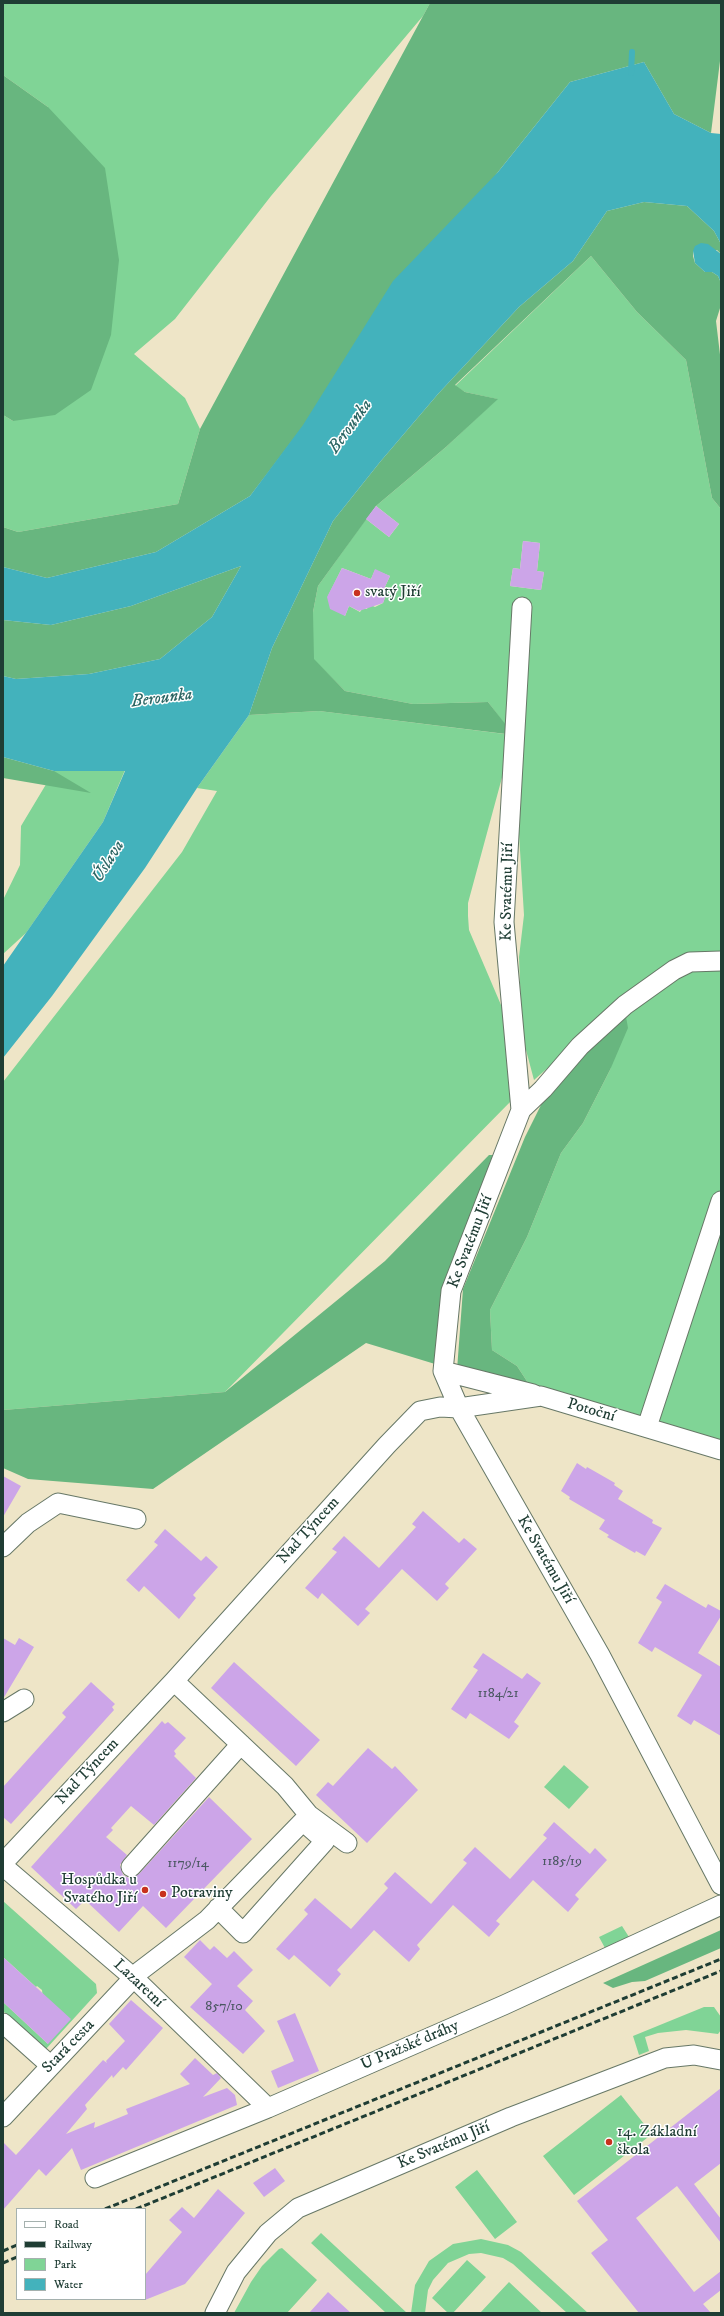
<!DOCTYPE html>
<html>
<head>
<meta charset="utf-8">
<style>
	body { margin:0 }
	#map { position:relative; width:724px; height:2316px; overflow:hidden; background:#eee5c7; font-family:"IM FELL DW Pica",serif }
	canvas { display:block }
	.frame { position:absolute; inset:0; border:4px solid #1f3d34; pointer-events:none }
	.legend { position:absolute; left:16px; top:2208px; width:130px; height:92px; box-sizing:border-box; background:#fff; border:1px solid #a5b1ae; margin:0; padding:5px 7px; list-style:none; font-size:12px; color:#1f3d34 }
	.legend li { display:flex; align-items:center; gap:8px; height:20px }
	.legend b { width:20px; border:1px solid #a5b1ae }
</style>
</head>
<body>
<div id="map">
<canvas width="724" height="2316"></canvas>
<div class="frame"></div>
<ul class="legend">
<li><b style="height:5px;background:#fff"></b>Road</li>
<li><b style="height:5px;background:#1f3d34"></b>Railway</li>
<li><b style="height:11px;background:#80d496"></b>Park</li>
<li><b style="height:11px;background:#43b2bc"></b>Water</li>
</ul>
</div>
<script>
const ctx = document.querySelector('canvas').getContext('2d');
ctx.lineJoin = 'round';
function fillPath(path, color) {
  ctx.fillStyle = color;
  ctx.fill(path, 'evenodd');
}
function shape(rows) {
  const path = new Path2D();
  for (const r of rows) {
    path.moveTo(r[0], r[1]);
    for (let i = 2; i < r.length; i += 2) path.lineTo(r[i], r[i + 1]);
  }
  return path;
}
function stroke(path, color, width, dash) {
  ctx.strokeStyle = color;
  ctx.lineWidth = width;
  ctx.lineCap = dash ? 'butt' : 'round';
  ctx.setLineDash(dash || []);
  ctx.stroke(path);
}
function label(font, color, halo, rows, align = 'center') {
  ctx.font = font + ' "IM FELL DW Pica",serif';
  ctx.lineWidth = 3;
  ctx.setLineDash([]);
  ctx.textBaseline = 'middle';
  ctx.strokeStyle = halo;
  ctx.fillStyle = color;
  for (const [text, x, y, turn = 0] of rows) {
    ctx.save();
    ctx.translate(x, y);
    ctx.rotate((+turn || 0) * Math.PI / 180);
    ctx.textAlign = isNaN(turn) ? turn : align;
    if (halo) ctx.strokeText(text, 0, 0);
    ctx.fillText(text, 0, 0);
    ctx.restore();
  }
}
fillPath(shape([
	[3,3,430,3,423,16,271,196,175,319,134,354,185,398,200,429,178,504,18,532,3,527,3,415,13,421,48,107,3,75],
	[591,256,637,312,686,360,712,498,721,509,721,952,608,1015,534,1080,522,1035,519,957,524,915,513,737,468,903,468,916,469,930,504,1012,512,1100,225,1392,3,1410,3,1082,182,852,217,791,197,788,249,715,319,711,513,735,488,702,413,704,345,691,313,659,313,612,318,586,366,519,389,537,399,524,376,506,446,447,497,399,465,392,455,386],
	[523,541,540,543,537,571,544,572,541,590,510,586,513,568,520,569],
	[342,568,371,579,375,570,390,576,383,591,386,595,383,603,375,607,369,604,367,609,362,609,360,612,349,606,345,616,328,596],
	[125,770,103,822,26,933,3,954,3,900,20,865,21,826,54,771],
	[721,966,721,1446,534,1392,517,1366,492,1350,490,1310,527,1237,561,1153,583,1123,610,1070,625,1011,682,972],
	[564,1765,589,1787,569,1809,544,1787],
	[3,1901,96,1984,97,1993,46,2049,3,2011,3,2002,48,2044,42,1990,37,1986,36,1987,3,1957],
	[622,1926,629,1937,605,1948,599,1937],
	[704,2007,714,2007,721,2017,721,2030,718,2034,686,2030,658,2033,645,2037,649,2051,639,2055,633,2036],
	[621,2095,652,2134,574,2195,543,2156],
	[477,2170,517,2222,495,2239,455,2187],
	[321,2233,407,2313,386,2313,311,2243],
	[481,2239,508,2245,521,2252,588,2313,567,2313,513,2264,503,2258,481,2253,469,2254,448,2263,433,2280,428,2290,425,2313,411,2313,415,2285,429,2261,453,2244],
	[282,2248,317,2280,287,2313,234,2313,251,2282,262,2266,279,2249],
	[467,2260,486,2277,453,2313,448,2313,432,2298],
	[509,2282,542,2313,480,2313]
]), '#80d496');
fillPath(shape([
	[430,3,721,3,721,53,711,133,674,114,644,62,570,82,498,172,250,496,156,552,47,578,3,567,3,527,18,532,178,504,200,429],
	[3,75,48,107,105,168,119,260,111,335,91,390,55,415,13,421,3,415],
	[644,202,687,206,714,231,721,244,721,254,717,250,693,251,693,256,695,263,705,272,712,272,718,276,721,283,721,305,716,321,721,363,721,509,712,498,686,360,637,312,591,256,455,385,465,392,498,399,446,447,376,506,318,586,313,612,314,659,345,691,413,704,488,702,514,735,319,711,249,715,272,648,333,521,380,462,438,394,519,307,573,261,607,211],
	[241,566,212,617,160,659,89,674,16,679,3,676,3,620,51,625,131,606],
	[3,757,54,771,91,793,3,778],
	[625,1011,628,1028,610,1070,583,1123,561,1153,527,1237,490,1310,492,1350,517,1366,534,1392,457,1370,463,1289,525,1137,544,1099],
	[489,1155,499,1155,435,1364,366,1343,153,1489,28,1479,3,1468,3,1410,225,1392,385,1261],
	[721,1930,721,1948,645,1981,632,1982,613,1988,603,1983]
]), '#68b67f');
fillPath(shape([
	[644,62,674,114,711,133,721,134,721,244,714,231,687,206,644,202,607,211,573,261,519,307,438,394,380,462,333,521,272,648,249,715,197,788,145,868,52,996,3,1058,3,966,103,822,125,771,54,771,3,757,3,676,16,679,89,674,160,659,212,617,241,566,131,606,51,625,3,620,3,567,47,578,156,552,250,496,303,425,393,281,498,172,570,82],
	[701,243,708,244,721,254,721,283,718,276,712,272,705,272,695,263,693,251,695,246]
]), '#43b2bc');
stroke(shape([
	[631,73,632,52]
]), '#43b2bc', 6);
fillPath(shape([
	[376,506,399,524,389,537,366,519],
	[523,541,540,543,537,571,544,572,541,590,510,586,513,568,520,569],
	[342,568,371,579,375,569,390,576,383,591,386,595,383,603,359,611,349,606,345,616,330,609,327,597],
	[577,1463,586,1469,587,1467,615,1483,614,1485,623,1491,618,1499,653,1520,652,1523,662,1528,645,1556,636,1551,635,1553,607,1537,609,1535,599,1529,605,1520,569,1499,570,1497,561,1491],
	[3,1476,21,1486,3,1517],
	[423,1511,459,1543,464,1538,477,1549,445,1584,449,1588,437,1601,402,1569,365,1609,370,1613,358,1626,322,1593,318,1599,305,1588,337,1552,332,1549,344,1536,379,1568,416,1527,412,1524],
	[165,1529,201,1561,206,1556,218,1567,193,1595,196,1598,179,1619,144,1586,139,1592,126,1580,158,1545,154,1542],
	[665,1584,706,1608,708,1604,721,1611,721,1616,698,1653,721,1667,721,1736,694,1720,691,1725,677,1716,702,1675,655,1647,652,1652,638,1643,662,1602,656,1598],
	[3,1638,15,1645,19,1638,34,1647,3,1699],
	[483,1653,522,1679,527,1673,541,1683,514,1722,519,1726,509,1739,470,1713,466,1719,451,1709,478,1670,473,1667],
	[234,1662,320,1740,296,1766,211,1688],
	[91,1682,115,1704,112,1707,114,1710,11,1824,3,1817,3,1787,66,1717,62,1713],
	[162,1721,165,1724,168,1722,186,1738,174,1751,176,1754,174,1756,196,1778,154,1825,131,1806,111,1828,113,1830,106,1837,127,1855,120,1865,123,1875,129,1878,139,1874,209,1797,252,1839,166,1928,143,1906,119,1932,85,1900,76,1909,31,1867],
	[368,1748,392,1769,395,1766,418,1790,367,1843,316,1795,328,1782,333,1786],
	[554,1822,590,1854,595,1848,607,1860,575,1895,579,1899,568,1912,533,1880,496,1921,500,1924,489,1937,453,1905,417,1945,420,1949,409,1962,374,1930,337,1970,341,1974,330,1987,294,1955,289,1960,276,1949,308,1914,304,1910,315,1898,351,1929,388,1888,384,1884,395,1872,431,1904,467,1863,463,1860,475,1847,510,1879,547,1838,543,1835],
	[200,1940,210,1950,214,1946,227,1958,234,1951,253,1970,237,1986,253,2001,245,2010,265,2031,243,2054,190,2007,212,1984,184,1957],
	[3,1957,71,2019,48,2044,3,2002],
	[131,2000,163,2028,126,2070,123,2067,113,2078,112,2075,85,2105,87,2109,66,2134,95,2122,94,2128,128,2114,126,2109,190,2084,180,2074,195,2058,213,2075,217,2073,221,2078,203,2097,227,2088,235,2095,237,2105,81,2170,72,2148,46,2176,39,2169,3,2210,3,2142,16,2155,103,2060,107,2063,106,2061,125,2041,109,2024],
	[295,2013,319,2071,278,2088,271,2071,294,2061,277,2021],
	[721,2088,721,2163,694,2184,721,2219,721,2243,677,2186,636,2218,694,2292,721,2271,721,2290,703,2304,711,2313,639,2313,591,2253,608,2240,577,2201],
	[275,2168,285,2181,264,2197,253,2183],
	[218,2189,245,2213,185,2284,145,2300,145,2275,182,2232,169,2220,182,2207,194,2218],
	[328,2292,351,2313,309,2313]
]), '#cca5e8');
const minor = shape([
	[522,607,504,922,521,1110,451,1291,443,1371,459,1408,600,1655,721,1885],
	[521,1110,543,1089,580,1046,625,1005,674,970,690,962,721,961],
	[443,1371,533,1394],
	[647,1427,721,1201],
	[3,1547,28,1523,58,1503,136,1519],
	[174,1681,285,1786,309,1815,347,1843],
	[3,1712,24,1699],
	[3,1863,174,1681,387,1445,420,1411,440,1407,459,1408,541,1396,721,1450],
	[3,1866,135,1979,268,2108],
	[131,1867,241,1744],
	[218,1908,243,1933,325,1841,307,1825],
	[3,2023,51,2066],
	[3,2117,140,1971,207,1920,309,1815],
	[95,2178,268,2108,504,2005,721,1905],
	[215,2313,236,2272,268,2233,298,2208,511,2117,665,2058,694,2055,721,2060]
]);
stroke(minor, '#677867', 21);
stroke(minor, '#fff', 19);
stroke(shape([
	[105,2209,721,1959],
	[136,2209,721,1971],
	[3,2251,17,2245],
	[3,2263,17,2257]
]), '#1f3d34', 3, [6, 3]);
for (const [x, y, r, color] of [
	[357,593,4,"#c8321e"],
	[145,1890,4,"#c8321e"],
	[163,1894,4,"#c8321e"],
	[609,2142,4,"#c8321e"]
]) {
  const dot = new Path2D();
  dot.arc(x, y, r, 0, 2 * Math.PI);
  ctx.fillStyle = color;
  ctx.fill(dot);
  stroke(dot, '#fff', 1.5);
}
label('14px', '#4a5761', null, [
	["1184/21",498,1694],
	["1185/19",562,1862],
	["1179/14",188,1864],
	["857/10",224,2007]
]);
label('16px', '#1f3d34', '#fff', [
	["svatý Jiří",365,593],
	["Hospůdka u",137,1881,"right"],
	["Svatého Jiří",137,1899,"right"],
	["Potraviny",171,1894],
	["14. Základní",617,2133],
	["škola",617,2151]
], 'left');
label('16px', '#1f3d34', '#fff', [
	["Ke Svatému Jiří",508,892,-89],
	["Ke Svatému Jiří",471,1242,-69],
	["Potoční",591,1411,16],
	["Nad Týncem",309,1531,-48],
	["Ke Svatému Jiří",545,1560,60],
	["Nad Týncem",88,1772,-47],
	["Lazaretní",138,1984,43],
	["U Pražské dráhy",410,2046,-23],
	["Stará cesta",69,2047,-46],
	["Ke Svatému Jiří",444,2146,-23]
]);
label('italic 17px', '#2c6664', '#fff', [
	["Berounka",351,427,-54],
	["Berounka",162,699,-7],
	["Úslava",109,862,-58]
]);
</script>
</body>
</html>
